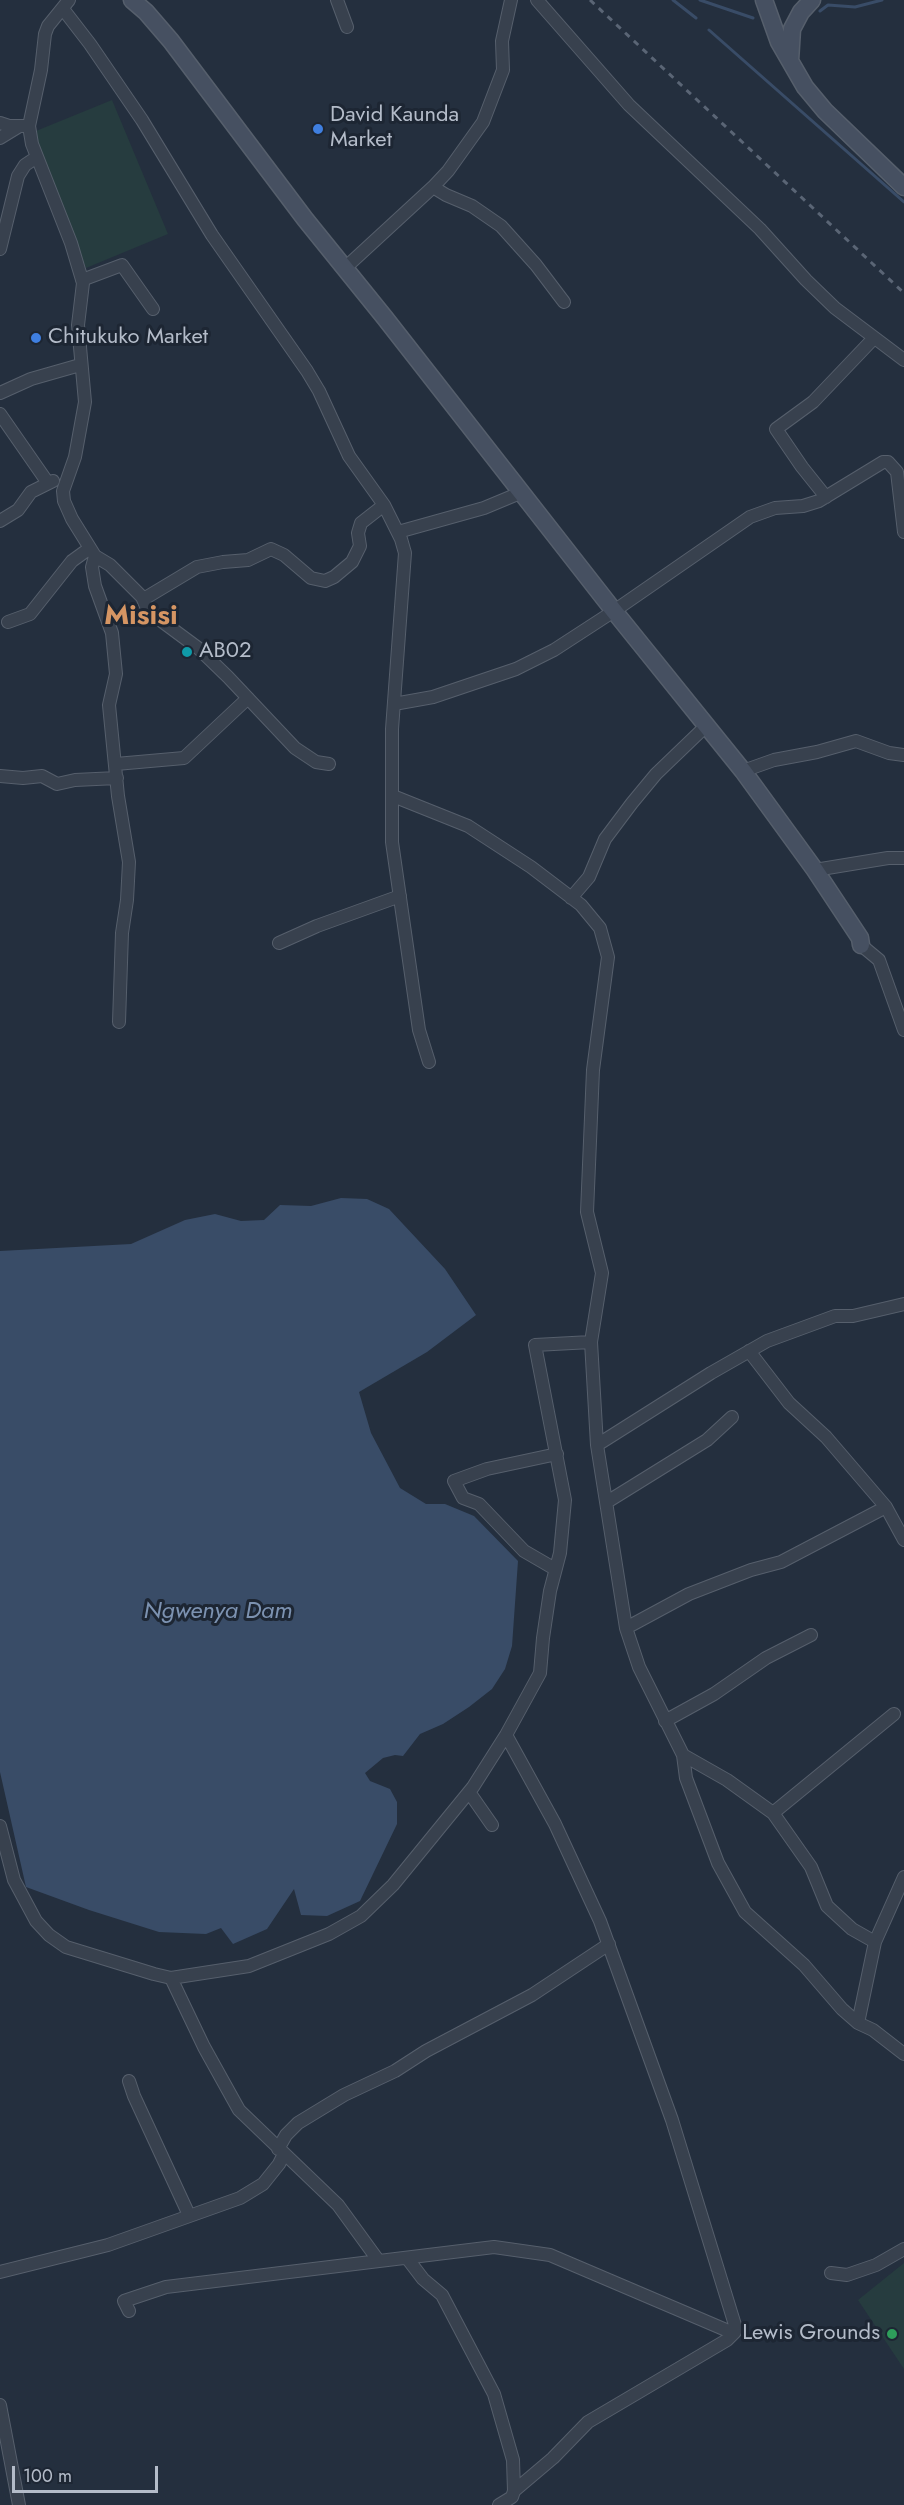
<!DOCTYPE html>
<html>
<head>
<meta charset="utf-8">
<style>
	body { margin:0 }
	#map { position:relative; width:904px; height:2505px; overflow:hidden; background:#242f3e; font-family:Jost,sans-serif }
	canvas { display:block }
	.scale { position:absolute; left:12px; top:2466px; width:146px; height:27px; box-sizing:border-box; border:3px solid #b4bcc9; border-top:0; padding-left:8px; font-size:18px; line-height:21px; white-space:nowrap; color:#b4bcc9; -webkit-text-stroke:4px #1d2633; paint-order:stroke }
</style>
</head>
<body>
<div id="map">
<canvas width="904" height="2505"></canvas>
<div class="scale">100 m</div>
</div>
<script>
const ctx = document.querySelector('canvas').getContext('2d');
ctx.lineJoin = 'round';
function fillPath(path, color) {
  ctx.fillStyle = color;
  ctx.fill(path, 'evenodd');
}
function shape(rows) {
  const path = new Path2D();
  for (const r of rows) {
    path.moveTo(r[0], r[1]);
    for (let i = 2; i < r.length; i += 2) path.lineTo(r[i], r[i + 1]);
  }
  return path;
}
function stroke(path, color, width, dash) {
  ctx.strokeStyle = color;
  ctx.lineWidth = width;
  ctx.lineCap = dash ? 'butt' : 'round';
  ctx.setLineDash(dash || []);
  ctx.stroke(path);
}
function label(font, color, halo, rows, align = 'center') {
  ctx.font = font + ' Jost,sans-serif';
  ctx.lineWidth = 6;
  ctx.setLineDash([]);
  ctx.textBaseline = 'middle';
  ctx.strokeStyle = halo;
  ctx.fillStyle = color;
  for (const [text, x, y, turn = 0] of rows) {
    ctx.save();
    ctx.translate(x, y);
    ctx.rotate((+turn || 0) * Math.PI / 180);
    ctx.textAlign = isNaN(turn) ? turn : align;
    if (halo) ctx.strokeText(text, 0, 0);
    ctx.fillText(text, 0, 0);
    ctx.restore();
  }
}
fillPath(shape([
	[112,100,168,234,86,268,31,133],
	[904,2263,904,2369,858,2300]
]), '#263c3f');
fillPath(shape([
	[341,1198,367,1199,389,1209,445,1269,476,1315,427,1352,359,1392,371,1433,400,1488,426,1504,445,1504,474,1516,518,1561,512,1646,505,1669,492,1689,469,1707,443,1724,420,1734,403,1756,395,1755,383,1758,365,1773,370,1781,390,1789,397,1802,397,1824,360,1901,327,1916,301,1915,294,1889,267,1929,233,1944,221,1928,206,1934,159,1932,89,1910,26,1887,0,1772,0,1251,131,1244,185,1220,215,1214,241,1221,264,1220,280,1205,311,1206]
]), '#394c67');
stroke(shape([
	[673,0,696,18],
	[700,0,753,18],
	[820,11,828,5,855,7,882,0],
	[709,30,904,202]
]), '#394c67', 3);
const street = shape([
	[69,0,48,26,45,34,41,70,29,126,32,144,71,243,83,283,78,325,85,402,75,457,63,491,64,501,72,519,95,556,92,567,95,586,112,633,116,674,109,705,118,796,129,862,127,900,122,933,119,1022],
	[337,0,347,27],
	[537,0,629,105,760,229,806,280,835,308,904,360],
	[63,9,90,44,142,120,212,235,307,371,319,391,349,456,384,505,401,539,405,553,392,729,392,842,419,1030,429,1062],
	[0,123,9,126,29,126],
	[0,138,18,127],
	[433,187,446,195,472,206,501,226,536,265,564,302],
	[0,249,18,176,25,165,37,157],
	[345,268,433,187,448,171,483,122,503,70,502,41,511,0],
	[82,280,122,265,153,309],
	[0,393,31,379,80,365],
	[0,414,48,483],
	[826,497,802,467,776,429,813,402,874,338],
	[0,521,18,510,31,492,53,481],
	[398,532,484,508,520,493],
	[95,556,110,565,142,597,147,597,197,567,223,562,248,560,271,549,284,555,311,578,325,581,334,577,352,562,360,546,358,533,361,523,384,505],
	[142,597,148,611,198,648,228,677,295,748,316,762,329,764],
	[8,622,30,614,72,561,90,548],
	[394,704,433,697,516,669,554,650,614,611,750,517,775,508,803,506,819,501,883,462,888,462,897,472,904,532],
	[116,764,184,758,248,698],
	[743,771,774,760,817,752,856,741,889,753,904,755],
	[0,776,23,778,42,776,57,784,75,780,117,778],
	[393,796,468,826,531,867,581,905,600,928,608,957,593,1070,587,1212,602,1273,591,1342,597,1445,626,1628,639,1667,683,1755,686,1778,718,1863,745,1912,804,1965,842,2009,858,2023,873,2030,904,2054],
	[815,870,888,858,904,858],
	[571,898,589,877,605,839,632,803,656,774,707,725],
	[279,943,317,926,400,896],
	[861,945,879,960,904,1030],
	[749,1351,789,1403,826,1437,886,1507,904,1540],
	[597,1445,711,1373,767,1341,835,1316,853,1316,904,1304],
	[607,1502,707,1440,732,1417],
	[555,1569,524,1551,479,1504,463,1498,454,1481,487,1469,557,1454],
	[626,1628,689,1594,751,1570,781,1562,886,1507],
	[665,1721,714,1694,766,1658,811,1635],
	[683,1755,727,1780,773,1813,811,1867,827,1906,852,1929,875,1942],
	[469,1792,492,1825],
	[773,1813,894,1714],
	[0,1826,14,1880,36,1921,49,1935,66,1947,154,1974,171,1978,249,1966,329,1934,361,1916,393,1885,473,1787,506,1735,540,1673,543,1638,550,1591,560,1553,565,1500,535,1345,591,1342],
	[171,1978,204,2047,239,2110,338,2205,378,2260],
	[858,2023,875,1942,904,1877],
	[129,2081,134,2096,189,2215],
	[278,2149,286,2135,298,2123,344,2095,395,2071,426,2051,532,1995,609,1944],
	[407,2258,423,2279,442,2295,494,2394,513,2460,514,2491],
	[0,2272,108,2245,240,2198,263,2184,279,2164,284,2154],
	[831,2273,847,2275,876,2265,904,2249],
	[129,2311,124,2301,166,2287,494,2247,550,2255,726,2330,735,2332],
	[0,2405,19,2505],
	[499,2505,512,2497,514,2491,553,2458,588,2422,727,2340,735,2332,735,2325,672,2120,600,1921,555,1824,506,1735]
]);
const secondary = shape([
	[132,0,146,12,171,41,305,219,385,318,614,611,743,771,815,870,860,938,861,945],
	[764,0,779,42,805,87,825,111,904,187],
	[790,61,792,29,801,12,812,0]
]);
stroke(street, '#565f6c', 14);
stroke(secondary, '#565f6c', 19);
stroke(street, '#38414e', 12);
stroke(secondary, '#465061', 16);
stroke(shape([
	[590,0,904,293]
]), '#5a6575', 3, [6, 6]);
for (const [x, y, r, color] of [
	[318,129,6,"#3f7fe0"],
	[36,338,6,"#3f7fe0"],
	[187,652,6,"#0f9aa8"],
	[892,2334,6,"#2e9e5b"]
]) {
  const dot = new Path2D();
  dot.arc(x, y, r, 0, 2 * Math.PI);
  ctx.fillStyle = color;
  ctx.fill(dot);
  stroke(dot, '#1d2633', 2);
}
label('22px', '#b4bcc9', '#1d2633', [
	["David Kaunda",330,116],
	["Market",330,141],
	["Chitukuko Market",48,338],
	["AB02",199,652],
	["Lewis Grounds",880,2334,"right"]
], 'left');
label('italic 24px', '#7c92b1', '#1d2633', [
	["Ngwenya Dam",218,1612]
]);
label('bold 28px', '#d59563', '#1d2633', [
	["Misisi",141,617]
]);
</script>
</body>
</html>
